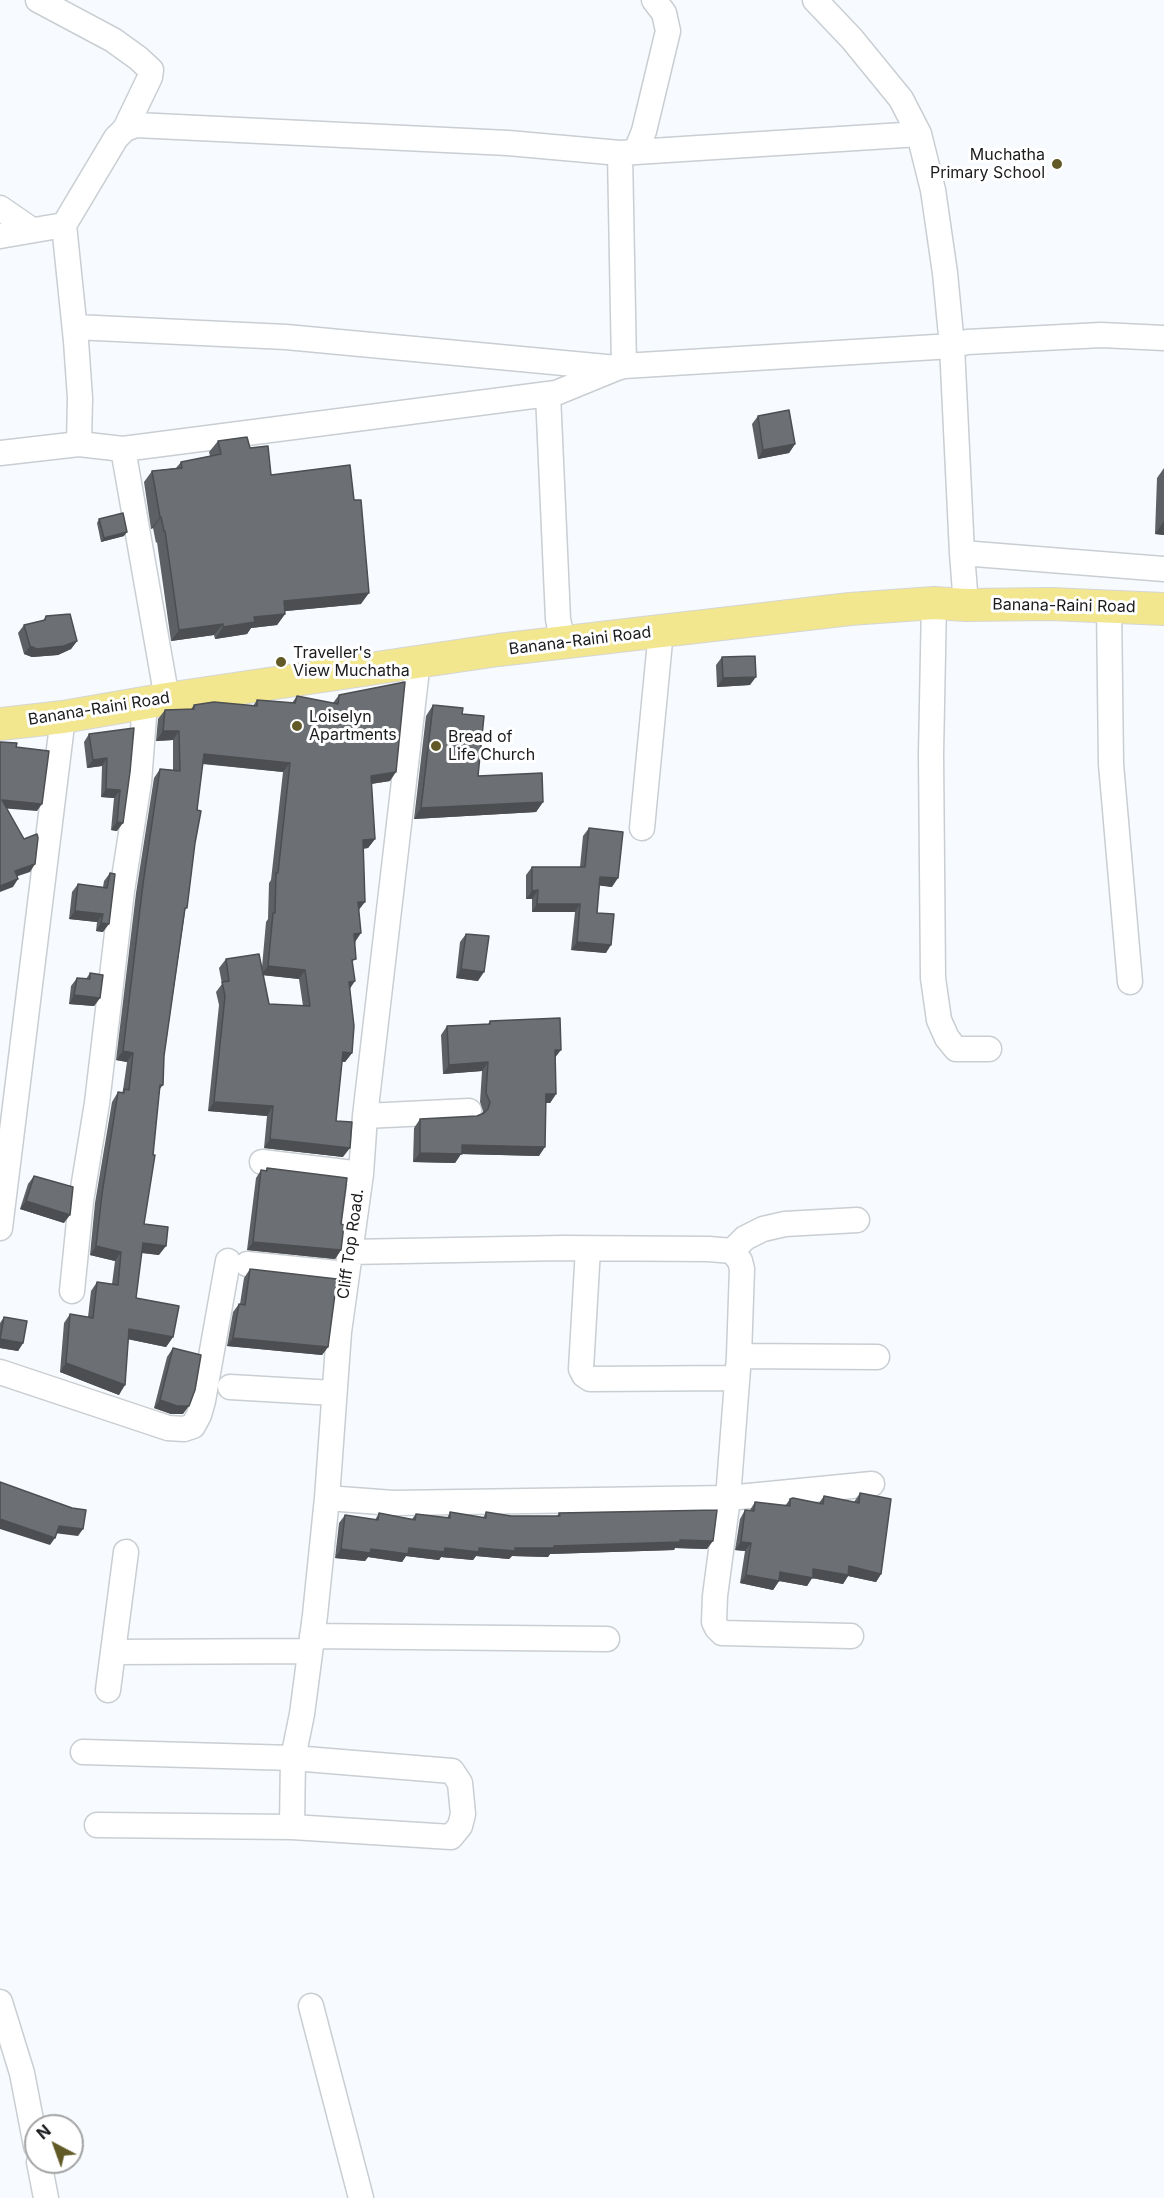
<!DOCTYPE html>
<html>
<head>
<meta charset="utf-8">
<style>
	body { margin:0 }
	#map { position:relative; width:1164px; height:2198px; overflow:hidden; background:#f7fbff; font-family:Inter,sans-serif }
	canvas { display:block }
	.north { position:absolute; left:24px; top:2114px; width:60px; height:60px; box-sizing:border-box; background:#fff; border:2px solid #a3a4a5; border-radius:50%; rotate:319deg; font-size:16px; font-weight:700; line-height:24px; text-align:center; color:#1a1b1d }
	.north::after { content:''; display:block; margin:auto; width:21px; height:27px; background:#615a26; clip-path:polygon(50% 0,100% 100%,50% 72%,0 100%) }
</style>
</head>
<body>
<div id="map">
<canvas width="1164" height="2198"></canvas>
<div class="north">N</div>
</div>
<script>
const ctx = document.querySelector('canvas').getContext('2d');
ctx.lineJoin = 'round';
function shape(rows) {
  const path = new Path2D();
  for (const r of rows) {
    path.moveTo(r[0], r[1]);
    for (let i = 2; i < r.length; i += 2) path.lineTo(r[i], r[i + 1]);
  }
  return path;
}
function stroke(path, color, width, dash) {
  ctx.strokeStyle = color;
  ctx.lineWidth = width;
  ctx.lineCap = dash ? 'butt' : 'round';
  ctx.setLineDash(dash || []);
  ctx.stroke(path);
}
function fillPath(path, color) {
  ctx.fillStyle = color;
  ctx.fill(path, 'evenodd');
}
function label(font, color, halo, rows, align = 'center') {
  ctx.font = font + ' Inter,sans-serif';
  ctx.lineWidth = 6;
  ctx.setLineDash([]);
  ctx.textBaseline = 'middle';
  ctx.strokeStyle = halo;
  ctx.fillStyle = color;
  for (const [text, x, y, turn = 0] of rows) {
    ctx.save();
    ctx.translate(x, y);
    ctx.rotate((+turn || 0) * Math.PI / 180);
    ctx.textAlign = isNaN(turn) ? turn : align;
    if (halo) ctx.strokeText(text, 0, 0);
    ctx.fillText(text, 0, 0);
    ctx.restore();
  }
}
const minor = shape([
	[38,0,113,40,138,58,151,70,150,77,125,129],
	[815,0,852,39,901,99,919,134,933,190,945,273,952,346,962,553,966,605],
	[636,151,644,131,668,31,664,13,654,0],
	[620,153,624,366],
	[0,208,32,230],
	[0,236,64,225],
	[75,327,286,337,617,368,624,366,952,346,967,342,1101,335,1164,338],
	[548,394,558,619,563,643],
	[79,444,80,398,76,341,64,225,116,138,125,129,136,125,508,143,620,153,919,134],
	[123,449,556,393,617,368],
	[0,453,79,444,123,449,167,699],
	[962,553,1164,569],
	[934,603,931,754,933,978,939,1020,947,1038,956,1049,989,1049],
	[1109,606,1111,764,1130,982],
	[642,828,661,631],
	[365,1116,469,1111],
	[262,1162,361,1174],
	[0,1228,63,717],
	[588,1249,581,1369,584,1375,590,1379,736,1378],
	[732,1251,745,1238,763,1229,785,1224,857,1220],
	[349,1252,562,1248,709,1249,732,1251,740,1261,742,1269,739,1356,728,1498,715,1596,714,1622,717,1628,722,1633,851,1636],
	[247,1264,346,1274],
	[72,1291,81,1201,97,1103,122,891,139,782,145,703],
	[739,1356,877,1357],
	[0,1372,168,1428,184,1429,193,1426,199,1415,203,1401,228,1261],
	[230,1387,334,1393],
	[327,1498,393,1503,728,1498,872,1484],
	[312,1636,607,1639],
	[113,1652,310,1651],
	[108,1690,126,1552],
	[83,1752,293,1758,452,1771,460,1783,463,1814,460,1826,451,1837,292,1827,97,1825],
	[292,1827,293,1758,302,1714,315,1615,327,1498,339,1332,361,1174,365,1116,418,661],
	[0,2002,22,2073,36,2146],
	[311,2006,361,2198],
	[39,2162,46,2198]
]);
const major = shape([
	[0,724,63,717,167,699,498,650,850,609,934,603,966,605,1051,604,1164,609]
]);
stroke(minor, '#c9ced2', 27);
stroke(major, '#d6d6d6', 34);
stroke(minor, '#fff', 24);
stroke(major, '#f2e68e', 32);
fillPath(shape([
	[758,416,795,444,789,453,758,459,752,424],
	[218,441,250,448,271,475,361,604,285,611,285,614,277,625,251,628,247,634,215,639,214,635,171,641,157,542,156,543,153,528,151,529,144,482,152,471,176,468,181,462,210,456,209,452],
	[1164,468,1164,535,1155,534,1157,478],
	[99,519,124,536,101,542,97,523],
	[46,616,77,641,71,649,58,655,32,657,24,654,18,633,24,625,43,621],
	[722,657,750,685,717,687,716,665],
	[339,695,390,781,371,784,375,839,368,848,363,849,359,910,350,989,352,1053,345,1062,342,1062,336,1121,343,1157,264,1148,267,1116,208,1111,219,1005,216,992,222,984,219,968,226,959,262,967,266,922,268,919,269,883,271,880,283,772,202,764,197,810,195,843,164,1056,163,1085,159,1090,144,1224,159,1255,141,1253,136,1298,173,1337,166,1347,128,1339,119,1395,60,1372,64,1323,70,1314,88,1317,91,1291,97,1282,112,1284,115,1261,90,1255,95,1203,112,1102,118,1092,122,1093,123,1090,127,1062,116,1060,136,893,154,778,160,769,173,770,173,740,156,741,158,719,165,710,191,709,194,705,253,706,257,700,292,703,297,696,333,703],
	[263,975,299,979,303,1006,269,1004],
	[433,705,462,714,478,776,543,802,536,812,414,819,426,716],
	[134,728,117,831,111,830,114,798,101,797,102,766,87,768,84,742,89,734],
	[589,828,612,887,599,885,597,913,606,953,571,950,575,912,532,912,532,899,526,899,526,875,532,867,580,867,583,836],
	[110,873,103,932,96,931,97,922,69,919,72,892,78,884,103,887,104,881],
	[466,934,478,981,456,978,460,942],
	[90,973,100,998,94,1006,69,1004,71,986,77,978,86,979],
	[490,1021,555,1058,556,1094,550,1103,546,1103,539,1156,461,1154,455,1163,413,1162,414,1128,420,1119,477,1116,482,1114,483,1111,480,1102,482,1071,443,1074,441,1035,447,1026,488,1024],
	[267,1168,341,1224,341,1250,335,1259,247,1250,256,1178,261,1170,265,1171],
	[34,1176,64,1223,20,1209,28,1184],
	[250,1269,328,1347,322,1355,227,1346,233,1312,239,1304,240,1304,244,1278],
	[4,1317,23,1343,18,1351,0,1348,0,1323],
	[173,1348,183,1414,171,1414,154,1408,167,1357],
	[860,1493,881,1574,876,1582,848,1576,843,1584,812,1578,807,1586,779,1581,773,1590,740,1583,745,1551,735,1550,740,1519,745,1510,750,1510,755,1502,785,1506,790,1499,819,1503,824,1496,854,1502],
	[450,1512,483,1518,486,1512,511,1516,557,1516,559,1513,707,1549,675,1548,674,1550,550,1554,548,1557,512,1556,509,1559,476,1556,473,1560,441,1557,439,1560,406,1556,402,1562,368,1557,365,1561,335,1558,339,1523,345,1515,375,1520,379,1513,412,1519,416,1514,447,1518]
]), '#5d6064');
fillPath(shape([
	[795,444,789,453,758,459,763,450],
	[160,517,161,517,153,528,151,529],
	[1164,521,1164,535,1155,534],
	[127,532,124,536,101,542,104,538],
	[369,593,361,604,276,612,284,601],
	[285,614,277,625,251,628,247,634,215,639,223,627,254,617],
	[223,624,214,635,171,641,179,630],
	[77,641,71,649,58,655,32,657,24,654,30,646],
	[756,677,750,685,717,687,723,678],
	[163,731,179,731,173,740,156,741],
	[204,754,290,763,283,772,197,763],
	[107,758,102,766,87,768,93,760],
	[396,772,390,781,364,785,371,776],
	[106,789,120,790,114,798,101,797],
	[2,800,42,804,37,811,0,808],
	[543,802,536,812,414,819,421,808],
	[117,822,123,823,117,831,111,830],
	[375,839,368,848,356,849,363,840],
	[35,864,30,872,9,879,15,871],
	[600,877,618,878,612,887,594,885],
	[18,879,13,887,0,892,0,886],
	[538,890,532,899,526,899,532,891],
	[358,902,365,902,358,911],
	[537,904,580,904,575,912,532,912],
	[75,911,103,914,97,922,69,919],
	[101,923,109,924,103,932,96,931],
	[361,933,355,942,354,934],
	[577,942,611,945,606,953,571,950],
	[268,966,305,970,299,979,261,975],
	[461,969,484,972,478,981,456,978],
	[355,981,349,990,349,982],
	[74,995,100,998,94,1006,69,1004],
	[555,1050,561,1050,554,1059],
	[123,1051,133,1053,127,1062,116,1060],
	[343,1052,352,1053,345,1062,337,1061],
	[488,1062,482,1071,443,1074,449,1065],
	[546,1094,556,1094,550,1103,539,1103],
	[214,1102,273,1106,267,1116,208,1111],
	[270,1139,350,1148,343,1157,264,1148],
	[462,1145,545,1147,539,1156,461,1154,455,1163,413,1162,420,1153],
	[26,1201,70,1215,64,1223,20,1209],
	[253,1242,341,1250,335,1259,247,1250],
	[143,1243,166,1246,159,1255,136,1252],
	[96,1246,121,1252,115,1261,90,1255],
	[129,1329,173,1337,166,1347,122,1338],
	[233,1338,328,1347,322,1355,227,1346],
	[0,1339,23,1343,18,1351,0,1348],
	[66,1363,125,1385,119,1395,60,1372],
	[160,1400,189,1406,183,1414,171,1414,154,1408],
	[0,1519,55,1538,50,1545,0,1529],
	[59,1526,83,1529,78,1536,54,1533],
	[680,1540,713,1541,707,1549,675,1548,674,1550,550,1554,548,1557,512,1556,509,1559,476,1556,473,1560,441,1557,439,1560,406,1556,402,1562,368,1557,365,1561,335,1558,341,1549,409,1548,515,1548],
	[741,1542,751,1543,745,1551,735,1550],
	[849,1566,881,1574,876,1582,848,1576,843,1584,812,1578,807,1586,774,1580,780,1572],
	[746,1575,779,1581,773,1590,740,1583]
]), '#4c4e51');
const building = shape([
	[789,410,795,444,763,450,758,416,789,410],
	[247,437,250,448,268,446,271,475,350,465,354,500,361,500,369,593,284,601,285,614,254,617,255,622,223,627,223,624,179,630,165,531,164,531,161,517,160,517,152,471,182,468,181,462,221,454,218,441,247,437],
	[123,513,127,532,104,538,99,519,123,513],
	[70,614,77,641,64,646,37,649,30,646,24,625,45,620,46,616,70,614],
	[755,656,756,677,723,678,722,657,755,656],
	[405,682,396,772,371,776,375,839,363,840,365,902,358,902,361,933,354,934,356,959,352,960,355,981,349,982,354,1026,352,1053,343,1052,336,1121,352,1122,350,1148,270,1139,273,1106,214,1102,225,996,222,982,229,981,226,959,259,954,269,1004,310,1006,305,970,268,966,273,913,275,913,276,873,278,873,290,763,204,754,197,810,201,811,195,843,187,908,185,908,164,1056,163,1085,160,1085,153,1155,155,1155,144,1224,168,1227,166,1246,143,1243,136,1298,179,1306,173,1337,129,1329,125,1385,66,1363,70,1314,93,1318,97,1282,118,1285,121,1252,96,1246,102,1194,118,1092,124,1093,124,1089,129,1090,133,1053,123,1051,143,884,160,769,180,771,179,731,163,731,165,710,194,709,194,705,214,702,257,706,257,700,295,703,297,696,338,704,339,695,405,682],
	[433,705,463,708,462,714,484,716,478,776,542,773,543,802,421,808,433,705],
	[134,728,130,772,123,823,117,822,120,790,106,789,107,758,93,760,89,734,134,728],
	[0,742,17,743,16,747,49,751,42,804,2,800,24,839,37,834,38,838,35,864,15,871,18,879,0,886,0,742],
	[589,828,623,832,618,878,600,877,597,913,614,914,611,945,577,942,580,904,537,904,538,890,532,891,532,867,585,867,589,828],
	[110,873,115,874,109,924,101,923,103,914,75,911,78,884,107,888,110,873],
	[466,934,489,936,484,972,461,969,466,934],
	[90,973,103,975,100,998,74,995,77,978,90,979,90,973],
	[560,1018,561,1050,555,1050,556,1094,546,1094,545,1147,462,1145,462,1154,420,1153,420,1119,477,1116,484,1113,488,1109,490,1102,486,1093,488,1062,449,1065,447,1026,490,1024,490,1021,560,1018],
	[267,1168,347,1178,341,1224,344,1225,341,1250,253,1242,261,1170,267,1171,267,1168],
	[34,1176,73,1187,70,1215,26,1201,34,1176],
	[250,1269,337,1279,328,1347,233,1338,239,1304,245,1305,250,1269],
	[4,1317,27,1321,23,1343,0,1339,4,1317],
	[173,1348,201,1355,195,1390,189,1406,177,1406,160,1400,173,1348],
	[0,1482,72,1508,86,1510,83,1529,59,1526,55,1538,0,1519,0,1482],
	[860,1493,891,1499,881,1574,849,1566,848,1575,813,1569,813,1578,780,1572,779,1581,746,1575,751,1543,741,1542,745,1510,754,1511,755,1502,790,1506,790,1499,793,1498,823,1504,824,1496,859,1503,860,1493],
	[717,1510,713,1541,680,1540,680,1542,554,1546,554,1548,515,1548,515,1551,479,1548,479,1552,445,1548,444,1552,409,1548,408,1554,371,1549,370,1553,341,1549,345,1515,378,1520,379,1513,415,1520,416,1514,450,1518,450,1512,486,1518,486,1512,511,1516,560,1516,559,1513,717,1510]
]);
fillPath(building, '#6c7074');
stroke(building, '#4c4e51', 1.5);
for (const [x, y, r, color] of [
	[1057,164,6,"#615a26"],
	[281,662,6,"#615a26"],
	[297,726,6,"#615a26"],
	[436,746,6,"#615a26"]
]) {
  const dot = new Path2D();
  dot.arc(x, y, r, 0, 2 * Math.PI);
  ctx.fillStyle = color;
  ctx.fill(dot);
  stroke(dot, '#fff', 2);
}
label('16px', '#1a1b1d', '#fff', [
	["Muchatha",1045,155,"right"],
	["Primary School",1045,173,"right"],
	["Traveller's",293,653],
	["View Muchatha",293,671],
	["Loiselyn",309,717],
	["Apartments",309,735],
	["Bread of",448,737],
	["Life Church",448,755]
], 'left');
label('16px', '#1a1b1d', '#fff', [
	["Banana-Raini Road",1064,606,1],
	["Banana-Raini Road",580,641,-7],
	["Banana-Raini Road",99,709,-9],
	["Cliff Top Road.",351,1244,-82]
]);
</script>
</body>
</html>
